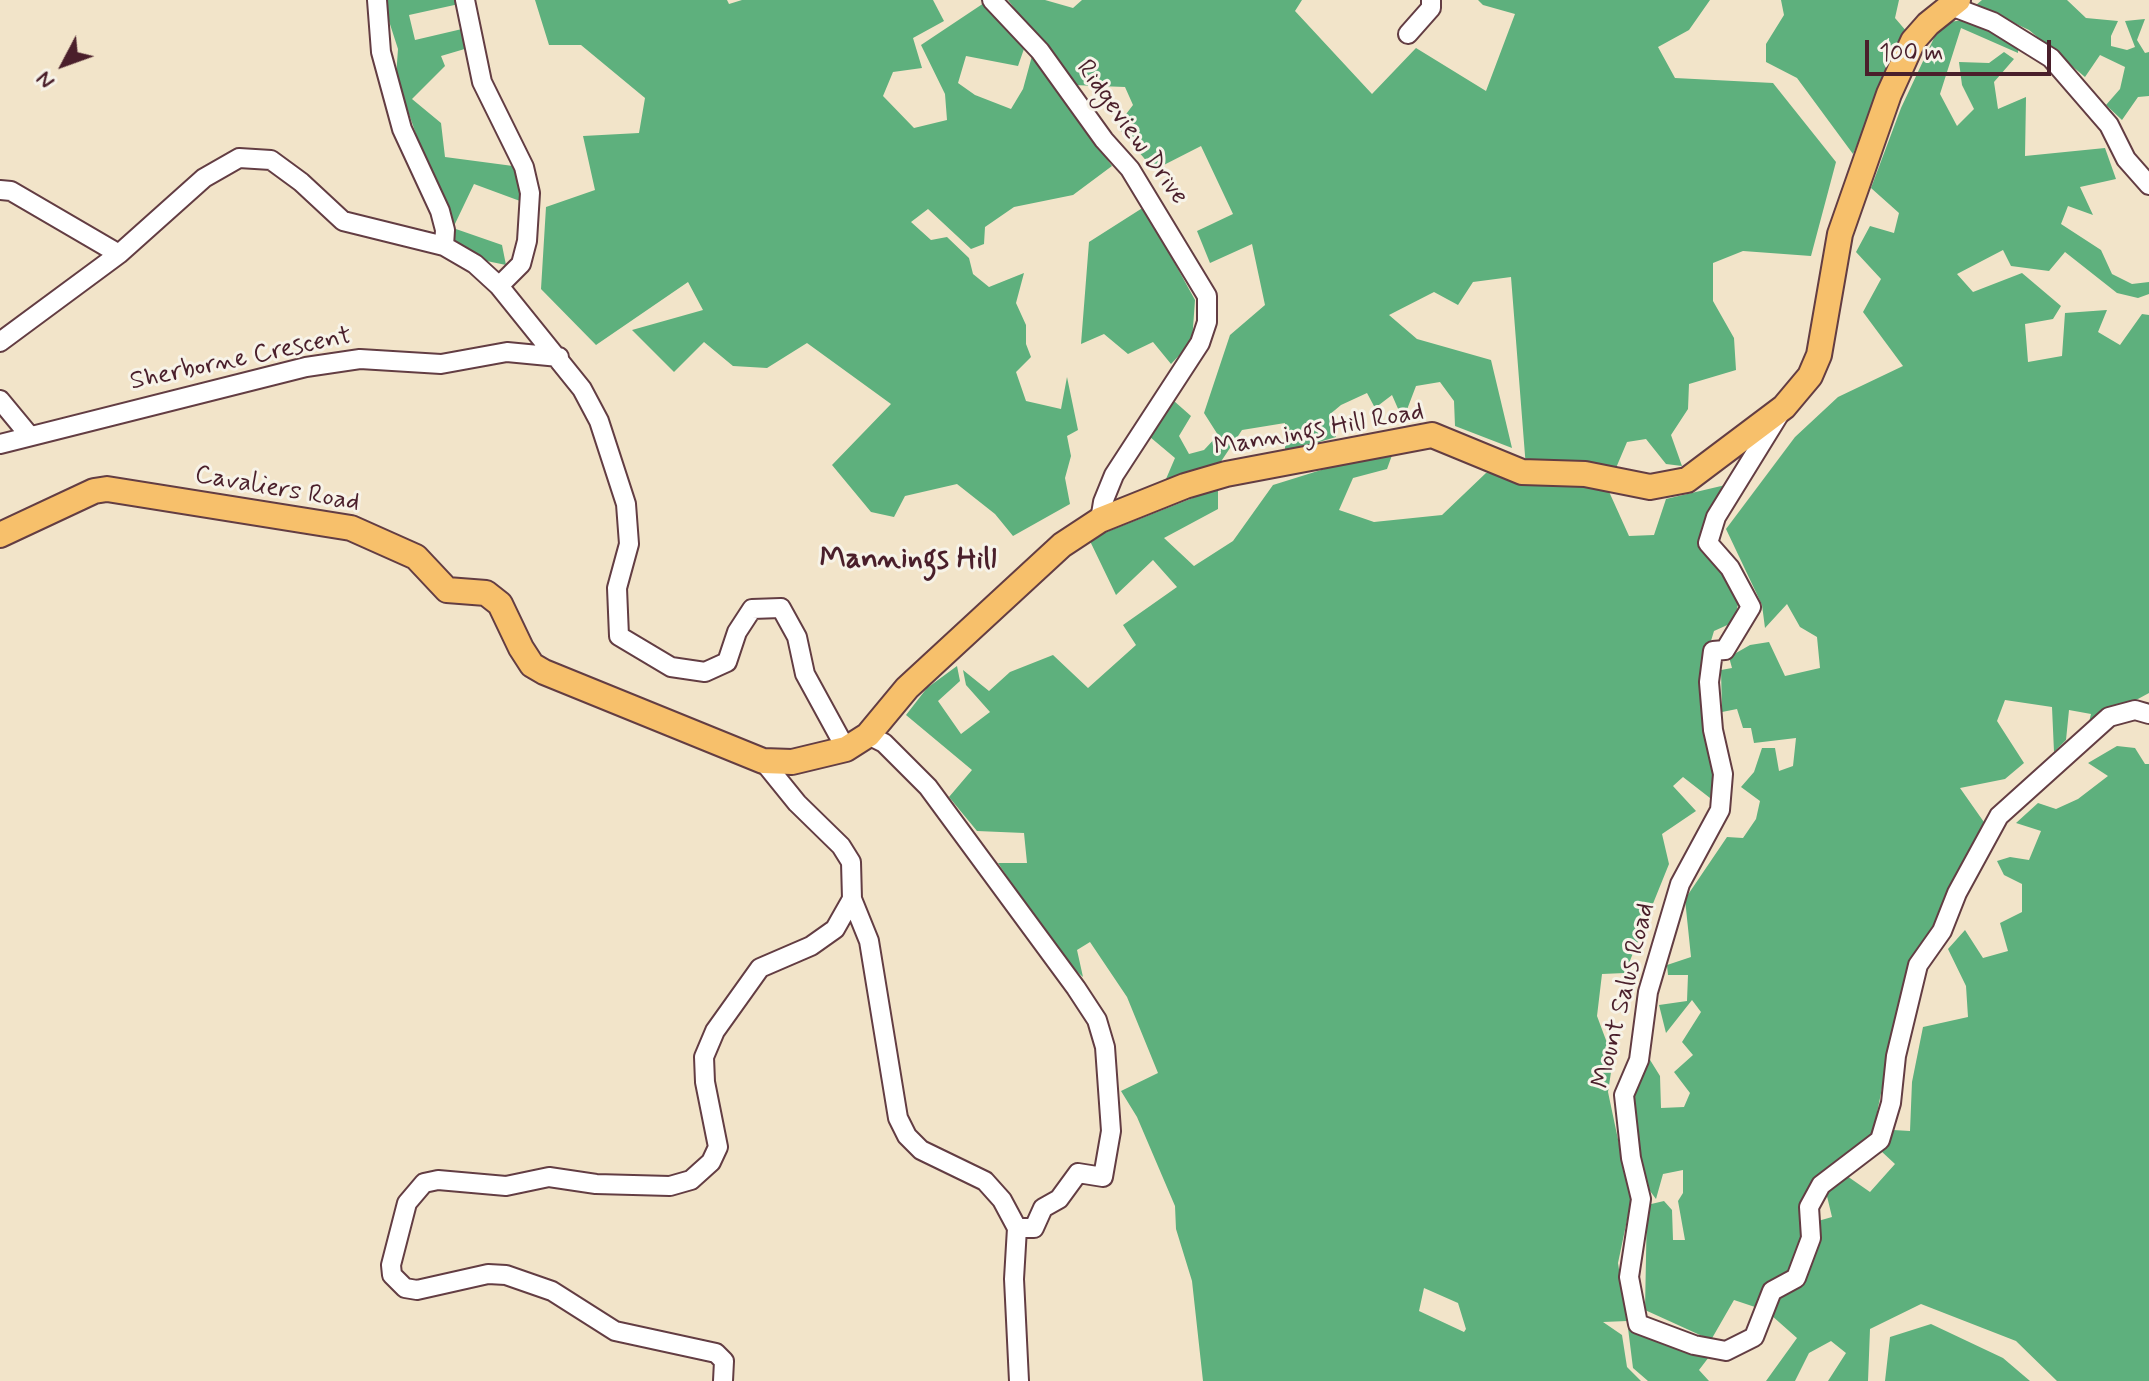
<!DOCTYPE html>
<html>
<head>
<meta charset="utf-8">
<style>
	body { margin:0 }
	#map { position:relative; width:2149px; height:1381px; overflow:hidden; background:#f2e4c9; font-family:Mynerve,sans-serif }
	canvas { display:block }
	.north { position:absolute; left:24px; top:24px; width:80px; height:80px; -webkit-text-stroke:6px #f7f3e8; paint-order:stroke; rotate:229deg; font-size:22px; font-weight:700; line-height:32px; text-align:center; color:#4a1f2b }
	.north::after { content:''; display:block; margin:auto; width:28px; height:36px; background:#4a1f2b; clip-path:polygon(50% 0,100% 100%,50% 72%,0 100%) }
	.scale { position:absolute; left:1865px; top:40px; width:186px; height:36px; box-sizing:border-box; border:4px solid #4a1f2b; border-top:0; padding-left:10px; font-size:24px; line-height:28px; white-space:nowrap; color:#4a1f2b; -webkit-text-stroke:6px #f7f3e8; paint-order:stroke }
</style>
</head>
<body>
<div id="map">
<canvas width="2149" height="1381"></canvas>
<div class="north">N</div>
<div class="scale">100 m</div>
</div>
<script>
const ctx = document.querySelector('canvas').getContext('2d');
ctx.lineJoin = 'round';
function fillPath(path, color) {
  ctx.fillStyle = color;
  ctx.fill(path, 'evenodd');
}
function shape(rows) {
  const path = new Path2D();
  for (const r of rows) {
    path.moveTo(r[0], r[1]);
    for (let i = 2; i < r.length; i += 2) path.lineTo(r[i], r[i + 1]);
  }
  return path;
}
function stroke(path, color, width, dash) {
  ctx.strokeStyle = color;
  ctx.lineWidth = width;
  ctx.lineCap = dash ? 'butt' : 'round';
  ctx.setLineDash(dash || []);
  ctx.stroke(path);
}
function label(font, color, halo, rows, align = 'center') {
  ctx.font = font + ' Mynerve,sans-serif';
  ctx.lineWidth = 6;
  ctx.setLineDash([]);
  ctx.textBaseline = 'middle';
  ctx.strokeStyle = halo;
  ctx.fillStyle = color;
  for (const [text, x, y, turn = 0] of rows) {
    ctx.save();
    ctx.translate(x, y);
    ctx.rotate((+turn || 0) * Math.PI / 180);
    ctx.textAlign = isNaN(turn) ? turn : align;
    if (halo) ctx.strokeText(text, 0, 0);
    ctx.fillText(text, 0, 0);
    ctx.restore();
  }
}
fillPath(shape([
	[387,0,458,0,459,4,409,15,415,40,462,29,468,48,441,56,445,66,412,99,441,123,445,157,513,166,520,180,520,201,474,184,453,228,502,245,506,265,477,259,450,243,451,234,396,77,398,49,388,18],
	[535,0,727,0,729,4,742,0,933,0,944,21,913,38,922,68,893,72,883,96,914,128,947,120,945,94,921,45,984,3,1025,46,1018,66,966,56,958,83,975,95,1011,109,1023,89,1032,56,1112,166,1073,195,1014,207,985,227,984,244,971,249,928,209,911,222,931,240,947,237,969,258,973,274,989,287,1024,273,1016,303,1026,325,1026,344,1031,357,1016,372,1026,401,1061,409,1067,377,1078,430,1067,436,1071,456,1065,478,1070,504,1013,536,995,514,957,484,905,496,894,517,871,512,832,465,891,404,807,343,767,368,733,366,704,342,674,372,632,330,703,310,688,282,596,345,541,289,546,207,595,190,583,136,639,133,645,98,581,45,549,45],
	[1008,0,1045,0,1073,8,1082,0,1302,0,1295,11,1372,94,1416,48,1486,91,1515,14,1483,5,1478,0,1710,0,1689,30,1658,47,1675,78,1773,83,1836,162,1811,256,1743,251,1713,263,1713,301,1734,338,1736,370,1689,384,1688,409,1671,435,1682,466,1666,464,1646,439,1627,442,1613,475,1526,468,1511,277,1473,282,1458,305,1434,292,1389,315,1417,339,1491,360,1512,448,1455,426,1454,401,1440,382,1416,386,1403,420,1392,395,1375,408,1367,393,1341,405,1329,415,1336,437,1285,452,1285,423,1242,430,1216,469,1163,486,1175,458,1150,437,1174,401,1191,416,1179,436,1189,454,1204,450,1218,435,1204,413,1230,335,1265,305,1252,244,1210,263,1197,231,1233,214,1201,146,1154,170,1117,126,1133,105,1125,87,1073,85],
	[1781,0,1899,0,1895,18,1907,32,1853,154,1797,78,1766,62,1766,44,1784,15],
	[1982,0,2067,0,2086,18,2118,21,2111,36,2111,46,2127,50,2135,47,2125,21,2145,19,2137,40,2145,53,2149,52,2149,96,2138,97,2122,120,2106,105,2120,89,2125,67,2100,55,2085,77,2029,30,1976,5],
	[1972,19,2018,43,2018,53,1961,28,1940,94,1957,126,1974,109,1962,85,1959,62,1989,63,2004,52,2014,59,1994,82,1998,109,2026,97,2025,156,2105,148,2116,179,2080,187,2093,215,2068,206,2061,224,2101,250,2112,274,2132,284,2149,282,2149,294,2138,298,2117,293,2065,252,2049,271,2011,266,2003,250,1957,274,1973,292,2022,273,2061,306,2053,319,2025,324,2028,362,2062,356,2065,313,2107,310,2098,332,2120,345,2142,314,2149,315,2149,693,2088,726,2091,714,2069,710,2066,740,2054,752,2052,707,2005,700,1997,721,2024,763,2005,779,1960,788,1986,825,1893,1033,1872,1138,1814,1185,1806,1238,1789,1274,1768,1289,1755,1307,1734,1300,1711,1340,1645,1310,1647,1205,1664,1201,1672,1210,1673,1240,1685,1240,1678,1201,1683,1193,1683,1170,1663,1174,1656,1199,1644,1183,1630,1103,1647,1055,1660,1076,1661,1108,1684,1107,1690,1093,1674,1072,1693,1055,1682,1042,1701,1012,1692,1000,1666,1033,1659,1005,1687,1001,1688,975,1668,975,1667,965,1691,957,1685,899,1727,837,1743,838,1756,819,1760,801,1741,787,1754,772,1762,748,1775,748,1779,771,1793,766,1796,738,1754,743,1751,728,1743,728,1737,709,1722,712,1721,670,1732,668,1729,657,1750,645,1769,642,1785,676,1820,668,1817,637,1800,627,1787,604,1765,628,1762,605,1726,529,1795,437,1838,397,1903,366,1863,312,1881,279,1856,252,1870,226,1894,233,1899,213,1871,188,1901,108,1941,23],
	[1144,207,1195,300,1192,342,1171,364,1153,342,1128,354,1104,334,1081,344,1089,242],
	[1395,447,1387,469,1353,478,1339,510,1374,522,1442,515,1486,473,1593,479,1606,485,1629,536,1654,535,1666,499,1734,483,1708,542,1739,600,1734,622,1714,631,1704,664,1718,779,1710,798,1683,777,1673,786,1696,811,1662,834,1669,864,1625,973,1602,974,1597,1016,1613,1059,1608,1092,1631,1201,1618,1263,1627,1321,1603,1322,1622,1335,1627,1367,1641,1381,1203,1381,1192,1281,1176,1229,1175,1206,1137,1117,1121,1091,1158,1073,1127,997,1090,942,1077,950,1083,977,1062,958,998,863,1027,863,1024,833,977,831,949,797,972,770,906,715,927,688,957,666,960,681,938,701,961,734,990,712,966,685,963,670,989,691,1010,672,1053,655,1088,688,1136,645,1123,625,1177,587,1153,560,1116,595,1089,539,1218,488,1218,509,1164,538,1194,566,1233,541,1273,485],
	[1424,1288,1458,1303,1466,1329,1464,1332,1419,1311],
	[2117,746,2135,748,2145,764,2149,764,2149,1381,2057,1381,2016,1341,1921,1304,1870,1329,1868,1381,1828,1381,1846,1353,1831,1341,1809,1353,1795,1381,1766,1381,1797,1338,1771,1315,1777,1296,1804,1284,1817,1240,1818,1221,1832,1217,1826,1192,1847,1176,1870,1192,1895,1164,1881,1151,1893,1130,1910,1131,1912,1082,1923,1027,1968,1017,1966,986,1948,949,1965,930,1983,958,2008,951,2000,923,2022,912,2022,884,2004,875,1997,861,2010,857,2029,860,2041,831,2016,823,2038,803,2056,809,2078,799,2108,776,2088,763],
	[1931,1324,2003,1358,2030,1381,1885,1381,1890,1337],
	[1628,1328,1664,1345,1712,1353,1699,1370,1709,1381,1648,1381,1633,1368]
]), '#5eb07d');
const minor = shape([
	[377,0,381,52,402,129,440,211,445,230,444,246],
	[465,0,482,82,524,167,530,193,527,241,521,264,499,286],
	[992,0,1040,51,1104,140,1130,169,1207,296,1207,322,1200,343,1114,475,1103,502,1100,520],
	[1951,6,1993,22,2051,58,2109,125,2126,159,2149,185],
	[1408,34,1431,8,1431,0],
	[0,190,11,191,119,254],
	[0,342,119,254,204,178,239,158,271,160,301,182,343,221,444,246,475,264,499,286,582,389,599,421,626,504,629,544,617,588,619,636,671,667,705,672,727,662,737,632,752,609,781,608,797,637,805,674,846,749],
	[0,400,29,435],
	[1782,410,1716,517,1708,543,1730,568,1751,607,1725,650,1713,651,1709,682,1713,730,1723,774,1720,810,1680,884,1648,992,1639,1060,1624,1095,1631,1158,1641,1199,1629,1277,1638,1324,1694,1345,1726,1351,1754,1337,1772,1291,1796,1278,1811,1238,1809,1207,1821,1185,1880,1140,1891,1103,1896,1056,1918,965,1942,931,1957,893,1999,816,2109,717,2135,710,2149,714],
	[0,444,306,367,360,359,441,364,507,352,559,357],
	[868,735,884,743,928,787,1076,988,1097,1020,1105,1047,1111,1131,1103,1177,1078,1173,1059,1199,1043,1208,1034,1228,1017,1228],
	[852,899,869,941,898,1118,907,1136,921,1150,985,1181,1002,1200,1017,1228,1014,1279,1019,1381],
	[723,1381,724,1361,716,1353,615,1331,552,1291,506,1275,488,1274,417,1290,405,1288,392,1275,391,1265,407,1203,424,1183,438,1180,506,1186,549,1177,596,1184,670,1186,691,1180,711,1162,718,1147,705,1082,704,1057,715,1031,760,968,811,946,835,929,852,899,851,862,841,846,797,803,763,761]
]);
const major = shape([
	[0,535,94,491,107,489,351,528,416,557,447,590,486,593,500,604,521,648,532,665,544,672,763,761,792,762,846,749,868,735,907,688,1062,545,1100,520,1185,486,1226,474,1432,435,1522,472,1585,474,1650,487,1687,480,1784,407,1810,376,1819,355,1840,234,1889,94,1913,41,1928,24,1958,0]
]);
stroke(minor, '#633d43', 22);
stroke(major, '#633d43', 28);
stroke(minor, '#fff', 18);
stroke(major, '#f7c06b', 24);
label('26px', '#4a1f2b', '#f7f3e8', [
	["Ridgeview Drive",1131,133,54],
	["Sherborne Crescent",241,360,-12],
	["Mannings Hill Road",1319,431,-10],
	["Cavaliers Road",277,490,10],
	["Mount Salus Road",1625,996,-76]
]);
label('bold 30px', '#4a1f2b', '#f7f3e8', [
	["Mannings Hill",908,561]
]);
</script>
</body>
</html>
